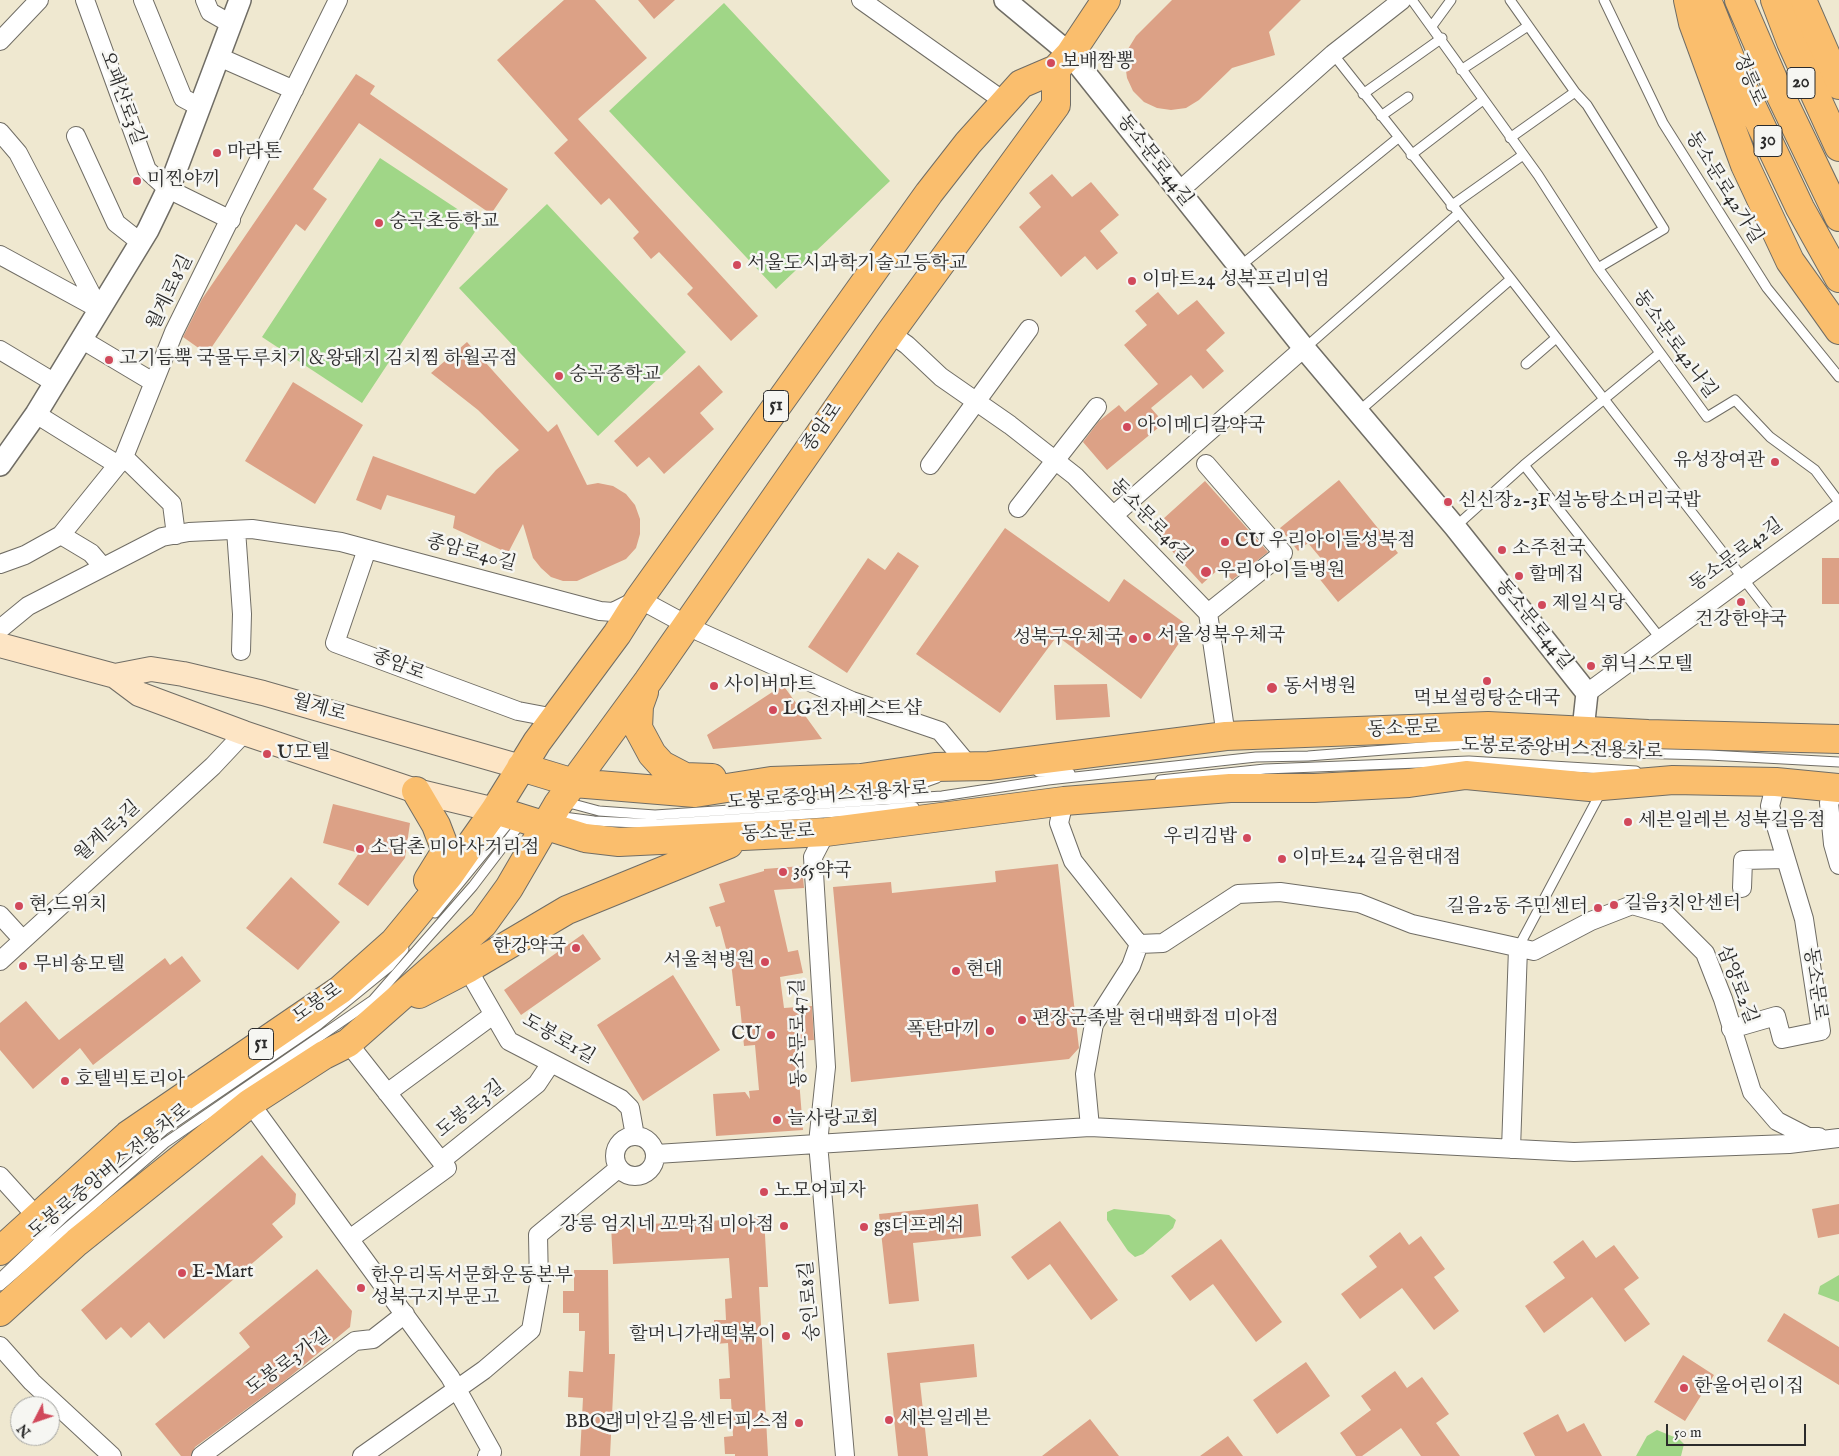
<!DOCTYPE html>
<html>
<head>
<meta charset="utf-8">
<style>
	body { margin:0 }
	#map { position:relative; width:1839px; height:1456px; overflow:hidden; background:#efe8d0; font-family:"IM FELL English",serif }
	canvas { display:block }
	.north { position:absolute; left:10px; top:1396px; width:50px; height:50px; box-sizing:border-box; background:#f6f6f2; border:1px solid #a5a5a2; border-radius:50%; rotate:229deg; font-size:14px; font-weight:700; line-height:20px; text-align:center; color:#2b2b2b }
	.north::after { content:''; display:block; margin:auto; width:18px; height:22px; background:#d1495b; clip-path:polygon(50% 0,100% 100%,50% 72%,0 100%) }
	.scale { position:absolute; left:1666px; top:1424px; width:140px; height:22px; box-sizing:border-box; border:2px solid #2b2b2b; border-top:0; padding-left:6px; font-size:15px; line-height:18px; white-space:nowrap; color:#2b2b2b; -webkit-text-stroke:4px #f6f6f2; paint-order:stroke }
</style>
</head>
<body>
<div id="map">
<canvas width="1839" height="1456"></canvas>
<div class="north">N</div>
<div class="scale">50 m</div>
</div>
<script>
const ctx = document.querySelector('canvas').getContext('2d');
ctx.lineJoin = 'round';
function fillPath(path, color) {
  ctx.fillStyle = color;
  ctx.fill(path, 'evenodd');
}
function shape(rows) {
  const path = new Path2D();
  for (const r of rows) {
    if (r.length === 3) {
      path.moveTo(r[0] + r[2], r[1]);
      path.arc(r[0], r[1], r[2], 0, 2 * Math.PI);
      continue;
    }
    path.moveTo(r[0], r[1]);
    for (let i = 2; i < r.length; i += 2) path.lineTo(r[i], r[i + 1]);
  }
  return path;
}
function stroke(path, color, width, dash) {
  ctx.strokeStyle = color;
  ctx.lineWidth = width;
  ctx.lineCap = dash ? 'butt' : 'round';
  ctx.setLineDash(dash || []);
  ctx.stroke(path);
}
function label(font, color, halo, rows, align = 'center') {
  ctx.font = font + ' "IM FELL English","Noto Serif KR",serif';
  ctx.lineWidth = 5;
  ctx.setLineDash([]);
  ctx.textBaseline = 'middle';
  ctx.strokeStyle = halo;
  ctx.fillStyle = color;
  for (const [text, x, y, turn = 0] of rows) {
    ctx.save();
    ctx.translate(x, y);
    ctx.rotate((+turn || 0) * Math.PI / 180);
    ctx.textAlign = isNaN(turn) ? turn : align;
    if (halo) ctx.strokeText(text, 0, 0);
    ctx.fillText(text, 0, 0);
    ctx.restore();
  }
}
fillPath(shape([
	[724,3,890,181,776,289,609,111],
	[380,158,480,224,362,403,262,337],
	[547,204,686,352,598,436,459,288],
	[1114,1209,1169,1215,1176,1220,1173,1228,1143,1254,1135,1257,1128,1251,1107,1220,1107,1212],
	[1839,1275,1839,1302,1818,1294,1820,1286],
	[1657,1430,1679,1439,1684,1444,1681,1456,1636,1456,1647,1436]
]), '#a0d687');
fillPath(shape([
	[564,0,595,0,647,58,578,119,758,316,731,341,687,294,693,288,659,252,651,259,633,238,639,232,609,198,601,205,554,153,568,140,497,60],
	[638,0,675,0,654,19],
	[1172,0,1301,0,1269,32,1275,55,1232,68,1199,100,1186,108,1171,110,1157,108,1144,102,1133,91,1127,78,1125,63,1128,49,1136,36],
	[356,74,375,86,370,94,508,189,491,214,359,123,313,189,327,199,305,231,296,224,207,354,183,337,202,299],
	[1052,174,1072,197,1091,182,1119,215,1100,231,1118,253,1097,270,1085,256,1061,277,1019,227,1041,207,1029,193],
	[1158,292,1178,315,1197,300,1225,333,1206,350,1224,371,1203,389,1191,375,1151,408,1164,423,1107,470,1083,442,1099,421,1119,405,1125,412,1158,384,1124,345,1147,325,1135,311],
	[467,342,548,432,557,424,587,485,598,483,613,486,626,494,635,505,640,519,640,534,636,548,626,559,577,581,563,581,551,577,541,568,533,558,523,524,508,553,453,528,455,516,387,495,381,510,356,500,373,456,475,494,496,470,519,450,478,410,431,373],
	[699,365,723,392,700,413,714,429,664,474,649,457,637,467,614,441],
	[293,382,363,425,315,504,245,461],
	[1339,480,1398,553,1338,602,1318,577,1329,568,1308,543,1298,551,1280,528],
	[1205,481,1268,552,1232,580,1221,567,1202,584,1152,529],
	[1005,528,1109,602,1124,579,1190,627,1141,699,1057,636,1000,713,916,654],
	[898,552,919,566,847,673,808,647,868,558,885,570],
	[1822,558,1839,558,1839,604,1822,604],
	[1107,684,1110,717,1056,720,1054,685],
	[783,685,822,739,713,749,707,735],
	[333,804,410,823,405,858,368,906,338,884,359,853,323,843],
	[1058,864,1079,1048,1069,1059,851,1082,833,887,891,882,892,893,996,882,995,871],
	[802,866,804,888,774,890,788,952,798,950,803,973,780,977,784,1008,812,1006,814,1040,796,1041,803,1130,716,1136,713,1094,745,1092,750,1099,749,1091,759,1090,755,1045,744,1046,740,1006,736,1006,732,971,720,926,716,927,709,907,725,902,719,884,764,871,764,869],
	[291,877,340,922,298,970,246,928],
	[583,934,601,959,521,1015,504,990],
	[182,956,201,981,93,1065,80,1048,33,1089,0,1050,0,1023,26,1001,59,1040,165,958,170,965],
	[673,975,720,1050,643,1101,597,1025],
	[262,1155,296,1194,295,1204,272,1224,283,1237,164,1339,149,1322,131,1338,121,1327,106,1340,81,1310],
	[978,1204,981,1236,913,1243,919,1301,889,1304,879,1214],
	[1839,1204,1839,1234,1818,1238,1812,1209],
	[764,1218,768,1287,759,1287,768,1456,735,1456,735,1454,725,1454,724,1437,733,1436,731,1399,720,1399,719,1379,730,1378,728,1343,715,1344,714,1320,726,1320,725,1299,732,1298,729,1258,613,1264,611,1226],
	[1060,1221,1118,1300,1091,1320,1050,1264,1028,1280,1011,1257],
	[1400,1232,1409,1245,1421,1236,1445,1269,1434,1277,1459,1311,1434,1330,1402,1288,1360,1319,1341,1294,1377,1267,1369,1256],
	[1221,1239,1282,1322,1256,1342,1213,1284,1190,1301,1171,1276],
	[1583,1240,1596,1258,1614,1245,1639,1278,1624,1289,1650,1324,1625,1342,1592,1297,1544,1333,1525,1306,1565,1278,1553,1262],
	[317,1269,352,1311,350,1327,287,1379,195,1447,191,1456,181,1456,155,1424,250,1347,239,1333],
	[574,1270,608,1270,609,1354,615,1354,610,1456,580,1456,583,1398,568,1397,569,1371,583,1372,585,1331,579,1331,579,1313,563,1313,563,1291,574,1291],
	[1784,1313,1839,1347,1839,1385,1767,1341],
	[974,1344,977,1377,920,1383,928,1456,898,1456,887,1353],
	[1683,1355,1714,1375,1685,1421,1654,1402],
	[1306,1362,1330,1396,1277,1434,1253,1400],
	[1395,1371,1407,1388,1422,1377,1449,1414,1436,1423,1460,1456,1421,1456,1401,1428,1362,1456,1356,1456,1340,1433,1371,1410,1361,1396],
	[1558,1414,1567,1432,1584,1423,1602,1456,1535,1456,1523,1433],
	[1090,1419,1119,1456,1042,1456],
	[1228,1436,1243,1456,1200,1456]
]), '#dca186');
const service = shape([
	[1412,0,1538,175,1598,268,1707,417,1735,400,1770,437,1815,470,1839,502],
	[1510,0,1575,92,1587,105,1664,229,1598,268],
	[1604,0,1663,123,1767,288,1839,377],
	[1432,26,1451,0],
	[1333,54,1511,279,1769,612],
	[1461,70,1528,26],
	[1363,94,1442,38],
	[1381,116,1408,97],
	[1510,138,1575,92],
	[1411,155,1483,100],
	[1451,206,1523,155],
	[1239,267,1398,138],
	[1305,348,1458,214],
	[1526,364,1556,338],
	[1358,412,1511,279],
	[1524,465,1660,638],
	[1455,527,1524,465,1660,353],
	[1038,772,1070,773],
	[1160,780,1265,769,1469,761,1636,771],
	[890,795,937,778],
	[565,804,573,804,599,811,655,815,942,796,1048,780,1256,757,1308,756,1499,741,1627,753,1709,755,1839,762],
	[556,816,594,821,658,824,914,807],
	[435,913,512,819],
	[1518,948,1602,790],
	[0,1278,65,1216,164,1130,318,1025,389,967,404,949],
	[0,1286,165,1143,373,1000,473,886,521,823]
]);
const minor = shape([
	[85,0,147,170,168,189,231,220],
	[143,0,183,98,200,107],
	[205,0,210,12,231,24],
	[861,0,1005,102],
	[0,41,39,0],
	[219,57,294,90],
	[0,132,18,153,99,309],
	[76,136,116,223,140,242],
	[1178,192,1333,54,1402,0],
	[0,255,99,309],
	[890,333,907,345,941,377,1010,425,1075,476,1208,613,1226,736],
	[81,339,153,382],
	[0,350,55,383],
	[36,414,118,465],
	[124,457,172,504,176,535],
	[1206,464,1283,553,1208,613],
	[930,465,1029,329],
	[1018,508,1097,407],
	[1114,515,1304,348],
	[236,530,242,614,241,651],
	[61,535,91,553,103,567],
	[367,549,335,643,518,711,555,718],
	[0,564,25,555,61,535,124,457,174,332,338,0],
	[0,629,28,606,162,537,189,532,252,529,341,542,600,611,613,612,639,599,700,632,852,701,940,731,970,767],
	[1587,693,1839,508],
	[1837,788,1829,803,1833,844,1839,865],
	[1064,801,1059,823,1073,861,1139,944],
	[826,832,813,857,826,1067,818,1143,845,1456],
	[1742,888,1743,860,1785,859],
	[0,915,22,939],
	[1139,944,1163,943,1238,894,1280,892,1359,903,1412,924,1534,951,1591,921,1632,905,1667,915,1705,953,1723,999,1752,1092,1777,1121,1808,1137,1819,1137],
	[0,961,213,766,244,733],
	[469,968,475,982,509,1041,621,1099,630,1108,635,1136],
	[1731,1029,1776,1016,1782,1039,1821,1031,1804,919,1770,806,1776,782],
	[348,1043,441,1161],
	[387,1093,493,1015],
	[250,1103,450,1377,492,1452,487,1456],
	[1090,1127,1085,1074,1094,1024,1131,966,1139,944],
	[635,1156,20],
	[1511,1149,1518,948],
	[656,1154,1090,1127,1574,1152,1789,1144,1839,1138],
	[0,1176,37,1217],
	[351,1238,447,1168,441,1161,537,1084,551,1063],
	[0,1346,32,1382,112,1456],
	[201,1456,355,1341,373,1339,405,1314],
	[362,1456,484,1370,531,1330,539,1285,538,1235,619,1168]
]);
const tertiary = shape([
	[1005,0,1070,54,1304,348,1455,527,1587,693,1583,730],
	[0,465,36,414,148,230,173,178,240,0]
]);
const secondary = shape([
	[0,645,115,676,139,694,244,733,416,791,495,810],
	[115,676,151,669,183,674,263,693,521,767]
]);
const primary = shape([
	[1802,0,1839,85],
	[644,692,639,706,638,728,652,754,662,765,685,777,712,778],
	[521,767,574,783,695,793,771,781,861,778,935,767,989,766,1226,736,1488,726,1648,734,1839,739],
	[416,791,436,825,446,851,428,880],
	[495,810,585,838,619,842,826,832,1064,801,1230,788,1314,788,1409,783,1466,775,1590,787,1673,780,1776,782,1839,788],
	[419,994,469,968,567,910,729,844],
	[0,1251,128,1135,340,990,394,942,450,874,495,810,537,742,617,634,639,599,929,193,968,143,1021,84,1056,69,1070,54,1106,0],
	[0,1312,77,1242,250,1103,324,1055,348,1043,483,924,509,888,558,804,648,681,890,333,1056,105,1056,69]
]);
const trunk = shape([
	[1688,0,1693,23,1745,165,1790,261,1839,330],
	[1707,0,1737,75,1800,208,1839,278],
	[1739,0,1777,88,1839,217],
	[1775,0,1791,42,1839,147]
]);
stroke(service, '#706d65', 11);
stroke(minor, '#706d65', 20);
stroke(tertiary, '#706d65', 24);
stroke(secondary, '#706d65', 26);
stroke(primary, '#706d65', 30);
stroke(trunk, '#706d65', 30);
stroke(service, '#fff', 9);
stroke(minor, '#fff', 18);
stroke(tertiary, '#fff', 21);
stroke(secondary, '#fde5c5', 24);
stroke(primary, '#fabe6d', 28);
stroke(trunk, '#fabe6d', 28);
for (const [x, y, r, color] of [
	[1051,63,5,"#d1495b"],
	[217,153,5,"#d1495b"],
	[137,181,5,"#d1495b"],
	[379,223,5,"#d1495b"],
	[737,265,5,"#d1495b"],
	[1132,281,5,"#d1495b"],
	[109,360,5,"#d1495b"],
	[559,376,5,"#d1495b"],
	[1127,427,5,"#d1495b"],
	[1775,462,5,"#d1495b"],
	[1448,502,5,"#d1495b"],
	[1225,542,5,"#d1495b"],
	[1502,550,5,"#d1495b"],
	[1206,572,6,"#d1495b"],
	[1519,576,5,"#d1495b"],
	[1741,602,5,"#d1495b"],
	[1542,605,5,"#d1495b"],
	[1147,637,5,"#d1495b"],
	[1133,639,5,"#d1495b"],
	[1591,666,5,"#d1495b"],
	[1487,681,5,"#d1495b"],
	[714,686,5,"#d1495b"],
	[1272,688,6,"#d1495b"],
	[773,710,5,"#d1495b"],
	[267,754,5,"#d1495b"],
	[1628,822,5,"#d1495b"],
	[1247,838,5,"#d1495b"],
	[360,849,5,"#d1495b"],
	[1282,859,5,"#d1495b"],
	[783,872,5,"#d1495b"],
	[1614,905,5,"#d1495b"],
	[19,906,5,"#d1495b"],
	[1598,908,5,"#d1495b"],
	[576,948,5,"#d1495b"],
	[765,962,5,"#d1495b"],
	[23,966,5,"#d1495b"],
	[956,971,5,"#d1495b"],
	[1022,1020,5,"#d1495b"],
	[990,1031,5,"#d1495b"],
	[771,1035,5,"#d1495b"],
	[65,1081,5,"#d1495b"],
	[777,1120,5,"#d1495b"],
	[764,1192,5,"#d1495b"],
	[784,1226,5,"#d1495b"],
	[864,1227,5,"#d1495b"],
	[182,1273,5,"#d1495b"],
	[361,1288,5,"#d1495b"],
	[786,1336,5,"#d1495b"],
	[1684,1388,5,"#d1495b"],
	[889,1420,5,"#d1495b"],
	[799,1423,5,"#d1495b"]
]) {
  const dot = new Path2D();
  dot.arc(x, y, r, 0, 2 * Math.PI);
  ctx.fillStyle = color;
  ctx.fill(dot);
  stroke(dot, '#f6f6f2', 2);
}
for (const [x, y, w] of [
	[1801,83,28],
	[1768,141,28],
	[776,406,25],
	[261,1044,25]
]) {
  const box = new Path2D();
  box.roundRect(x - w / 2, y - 15.5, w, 31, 4);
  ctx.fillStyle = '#f6f6f2';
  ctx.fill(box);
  stroke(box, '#2b2b2b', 1);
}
label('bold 18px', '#2b2b2b', null, [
	["20",1801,83],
	["30",1768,141],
	["51",776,406],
	["51",261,1044]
]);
label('19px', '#2b2b2b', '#f6f6f2', [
	["보배짬뽕",1061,63],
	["마라톤",227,153],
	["미찐야끼",147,181],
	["숭곡초등학교",389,223],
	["서울도시과학기술고등학교",747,265],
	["이마트24 성북프리미엄",1142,281],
	["고기듬뿍 국물두루치기＆왕돼지 김치찜 하월곡점",119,360],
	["숭곡중학교",569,376],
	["아이메디칼약국",1137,427],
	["유성장여관",1765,462,"right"],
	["신신장2-3F 설농탕소머리국밥",1458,502],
	["CU 우리아이들성북점",1235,542],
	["소주천국",1512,550],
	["우리아이들병원",1217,572],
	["할메집",1529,576],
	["제일식당",1552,605],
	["건강한약국",1741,621,"center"],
	["서울성북우체국",1157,637],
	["성북구우체국",1123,639,"right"],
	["휘닉스모텔",1601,666],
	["사이버마트",724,686],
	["동서병원",1283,688],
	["먹보설렁탕순대국",1487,700,"center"],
	["LG전자베스트샵",783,710],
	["U모텔",277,754],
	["세븐일레븐 성북길음점",1638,822],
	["우리김밥",1237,838,"right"],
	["소담촌 미아사거리점",370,849],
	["이마트24 길음현대점",1292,859],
	["365약국",793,872],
	["길음3치안센터",1624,905],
	["현,드위치",29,906],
	["길음2동 주민센터",1588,908,"right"],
	["한강약국",566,948,"right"],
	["서울척병원",755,962,"right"],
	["무비숑모텔",33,966],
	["현대",966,971],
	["편장군족발 현대백화점 미아점",1032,1020],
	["폭탄마끼",980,1031,"right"],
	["CU",761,1035,"right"],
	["호텔빅토리아",75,1081],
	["늘사랑교회",787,1120],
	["노모어피자",774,1192],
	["강릉 엄지네 꼬막집 미아점",774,1226,"right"],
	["gs더프레쉬",874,1227],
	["E-Mart",192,1273],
	["한우리독서문화운동본부",371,1277],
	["성북구지부문고",371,1299],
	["할머니가래떡볶이",776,1336,"right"],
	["한울어린이집",1694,1388],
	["세븐일레븐",899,1420],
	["BBQ래미안길음센터피스점",789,1423,"right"]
], 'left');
label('19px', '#2b2b2b', '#f6f6f2', [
	["정릉로",1748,80,67],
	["오패산로3길",121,98,70],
	["동소문로44길",1154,161,52],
	["동소문로42가길",1723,188,58],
	["월계로8길",171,293,-64],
	["동소문로42나길",1674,345,54],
	["종암로",823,428,-55],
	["동소문로46길",1150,522,46],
	["종암로40길",471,554,15],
	["동소문로42길",1737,556,-36],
	["동소문로44길",1533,625,51],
	["종암로",398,666,21],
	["월계로",319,709,16],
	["동소문로",1404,730,-2],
	["도봉로중앙버스전용차로",1562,750,2],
	["도봉로중앙버스전용차로",828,797,-4],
	["월계로3길",108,832,-42],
	["동소문로",778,834,-3],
	["동소문로",1814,984,82],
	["삼양로2길",1736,985,69],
	["도봉로",318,1004,-35],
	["동소문로47길",800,1033,-91],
	["도봉로1길",558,1040,30],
	["도봉로3길",471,1110,-38],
	["도봉로중앙버스전용차로",110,1172,-39],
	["숭인로8길",811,1301,-95],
	["도봉로3가길",289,1363,-36]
]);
</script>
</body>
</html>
